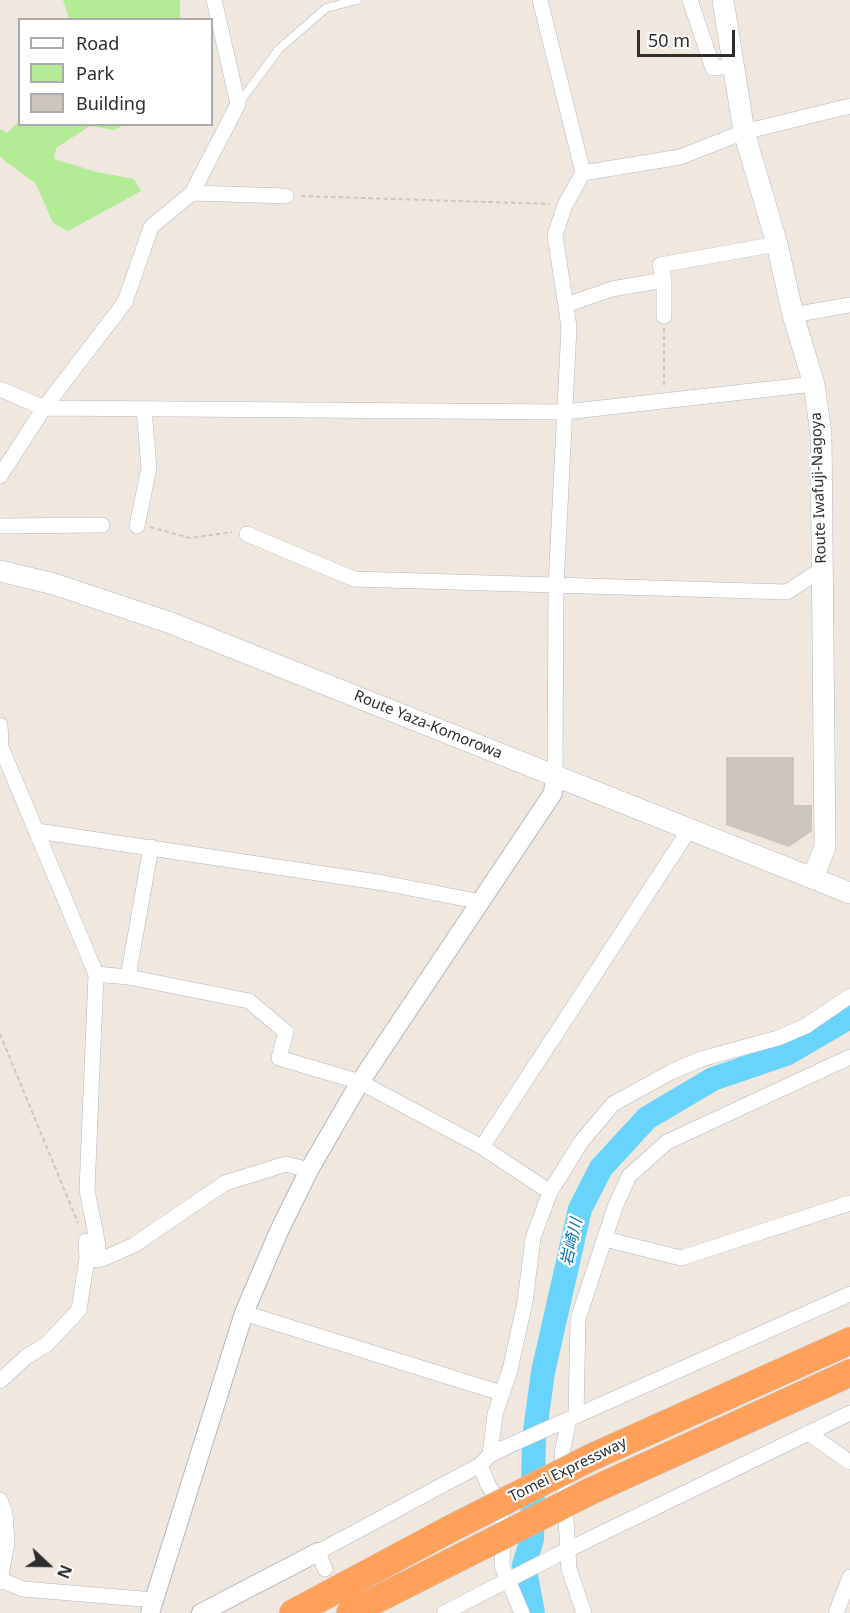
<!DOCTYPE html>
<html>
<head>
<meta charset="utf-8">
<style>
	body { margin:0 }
	#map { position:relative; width:850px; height:1613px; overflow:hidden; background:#f0e8de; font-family:"Noto Sans",sans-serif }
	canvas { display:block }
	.legend { position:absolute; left:18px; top:18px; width:195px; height:108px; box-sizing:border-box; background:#fff; border:2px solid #ababab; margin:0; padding:8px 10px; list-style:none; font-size:18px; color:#2d2d2d }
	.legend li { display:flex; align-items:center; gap:12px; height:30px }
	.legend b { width:30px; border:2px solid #ababab }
	.north { position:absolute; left:18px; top:1535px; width:60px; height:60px; -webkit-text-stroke:4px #fff; paint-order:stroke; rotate:112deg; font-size:16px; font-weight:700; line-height:24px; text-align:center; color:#2d2d2d }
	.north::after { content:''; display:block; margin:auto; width:21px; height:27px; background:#2d2d2d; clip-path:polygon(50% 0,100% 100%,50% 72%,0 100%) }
	.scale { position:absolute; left:637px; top:30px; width:98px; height:27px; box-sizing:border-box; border:3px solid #2d2d2d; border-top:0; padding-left:8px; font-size:18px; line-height:21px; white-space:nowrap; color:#2d2d2d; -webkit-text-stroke:4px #fff; paint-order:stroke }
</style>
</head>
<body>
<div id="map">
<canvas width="850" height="1613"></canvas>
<ul class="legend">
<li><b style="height:8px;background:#fff"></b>Road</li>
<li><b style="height:16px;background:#b3eb96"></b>Park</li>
<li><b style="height:16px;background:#cbc5bd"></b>Building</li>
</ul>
<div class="north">N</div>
<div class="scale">50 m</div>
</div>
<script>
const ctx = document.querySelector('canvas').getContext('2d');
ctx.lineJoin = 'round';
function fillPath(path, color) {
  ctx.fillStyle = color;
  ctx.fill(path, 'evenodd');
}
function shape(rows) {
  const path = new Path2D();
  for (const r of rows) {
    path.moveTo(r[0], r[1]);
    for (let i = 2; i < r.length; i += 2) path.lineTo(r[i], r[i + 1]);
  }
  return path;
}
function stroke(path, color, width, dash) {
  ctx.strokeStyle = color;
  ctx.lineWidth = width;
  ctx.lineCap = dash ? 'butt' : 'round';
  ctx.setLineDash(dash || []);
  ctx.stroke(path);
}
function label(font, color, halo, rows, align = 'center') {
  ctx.font = font + ' "Noto Sans","Noto Sans JP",sans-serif';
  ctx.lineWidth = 4.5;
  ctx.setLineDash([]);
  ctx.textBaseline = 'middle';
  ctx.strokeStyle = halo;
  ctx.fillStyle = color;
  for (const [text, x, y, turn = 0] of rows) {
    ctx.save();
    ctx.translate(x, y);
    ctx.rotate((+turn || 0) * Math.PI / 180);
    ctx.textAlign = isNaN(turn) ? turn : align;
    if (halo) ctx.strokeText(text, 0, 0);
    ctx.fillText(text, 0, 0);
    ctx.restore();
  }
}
fillPath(shape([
	[63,0,180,0,180,19,69,19],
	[19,121,20,124,124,125,114,130,90,126,56,148,54,159,97,172,134,179,141,191,68,231,53,223,36,184,0,157,0,129,7,133]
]), '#b3eb96');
stroke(shape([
	[533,1613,524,1565,532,1539,534,1438,543,1372,580,1209,601,1168,647,1118,713,1079,786,1054,850,1017]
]), '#68d4fb', 24);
fillPath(shape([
	[726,757,794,757,794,805,812,805,812,831,789,847,726,825]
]), '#cbc5bd');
const service = shape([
	[239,103,279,49,326,8,357,0]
]);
const minor = shape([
	[540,0,583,173,565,205,555,235,569,327,556,586,555,775],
	[690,0,713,68,733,66],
	[583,173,680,157,744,132,850,106],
	[192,193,286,196],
	[566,305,612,289,664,280],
	[793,315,850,305],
	[664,316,664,280,660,265,777,244],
	[0,389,44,408,565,412,814,384],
	[0,476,44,408,125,302,151,227,192,193,238,104,214,0],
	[0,526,102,525],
	[137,526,149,468,144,409],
	[247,534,354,579,787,592,822,569],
	[0,725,1,747,96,974,87,1190,98,1245,97,1260],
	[37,831,384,883,481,902],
	[96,974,128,977,249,1001,286,1032,279,1058,360,1082,482,1147,550,1192,533,1238,525,1302,510,1370,495,1414,490,1455],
	[128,977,151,847],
	[482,1147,689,830],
	[550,1192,581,1142,613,1104,671,1072,701,1059,778,1038,806,1026,850,996],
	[605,1239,681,1258,850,1203],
	[87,1258,97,1260,107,1257,134,1245,225,1183,286,1164,309,1170],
	[244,1313,501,1393],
	[0,1381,26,1357,47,1344,79,1310,87,1258,86,1241],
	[576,1416,578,1319,615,1207,629,1176,667,1142,850,1057],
	[569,1419,562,1453,569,1569,584,1613],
	[808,1433,850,1462],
	[480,1465,488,1485,498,1499,503,1528,502,1566,522,1613],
	[0,1500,5,1513,7,1542,0,1582],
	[325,1569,318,1552,480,1465,490,1455,506,1447,850,1294],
	[1,1580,23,1589,154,1600],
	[444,1613,555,1556,850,1413],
	[836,1613,850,1577]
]);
const tertiary = shape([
	[150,1613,244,1313,279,1231,309,1170,360,1082,553,793,555,775],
	[201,1613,318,1552]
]);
const secondary = shape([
	[723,0,744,132,777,244,793,315,814,384,821,434,825,847,813,877],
	[0,571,54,584,171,623,850,893]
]);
const motorway = shape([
	[592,1457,850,1341],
	[591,1491,850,1373],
	[293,1613,452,1528],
	[350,1613,451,1562]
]);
stroke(service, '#b2b5c2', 9);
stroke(minor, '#b2b5c2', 16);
stroke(tertiary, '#b2b5c2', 20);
stroke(secondary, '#b2b5c2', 22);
stroke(motorway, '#c8c8c8', 28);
stroke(shape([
	[301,196,550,204],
	[664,328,664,388],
	[150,527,190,538,232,532],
	[0,1034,78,1223]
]), '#c8c8c8', 2, [4.5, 3]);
stroke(service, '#fff', 8);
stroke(minor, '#fff', 15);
stroke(tertiary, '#fff', 18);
stroke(secondary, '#fff', 21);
stroke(motorway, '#ffa15a', 27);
const motorwayBridge = shape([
	[452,1528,592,1457],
	[451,1562,591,1491]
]);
stroke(motorwayBridge, '#c8c8c8', 28, []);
stroke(motorwayBridge, '#ffa15a', 27);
label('15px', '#2d2d2d', '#fff', [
	["Route Iwafuji-Nagoya",819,488,-92],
	["Route Yaza-Komorowa",428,725,22],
	["Tomei Expressway",568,1470,-26]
]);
label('italic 16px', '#0072ae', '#fff', [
	["岩崎川",572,1242,-77]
]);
</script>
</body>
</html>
